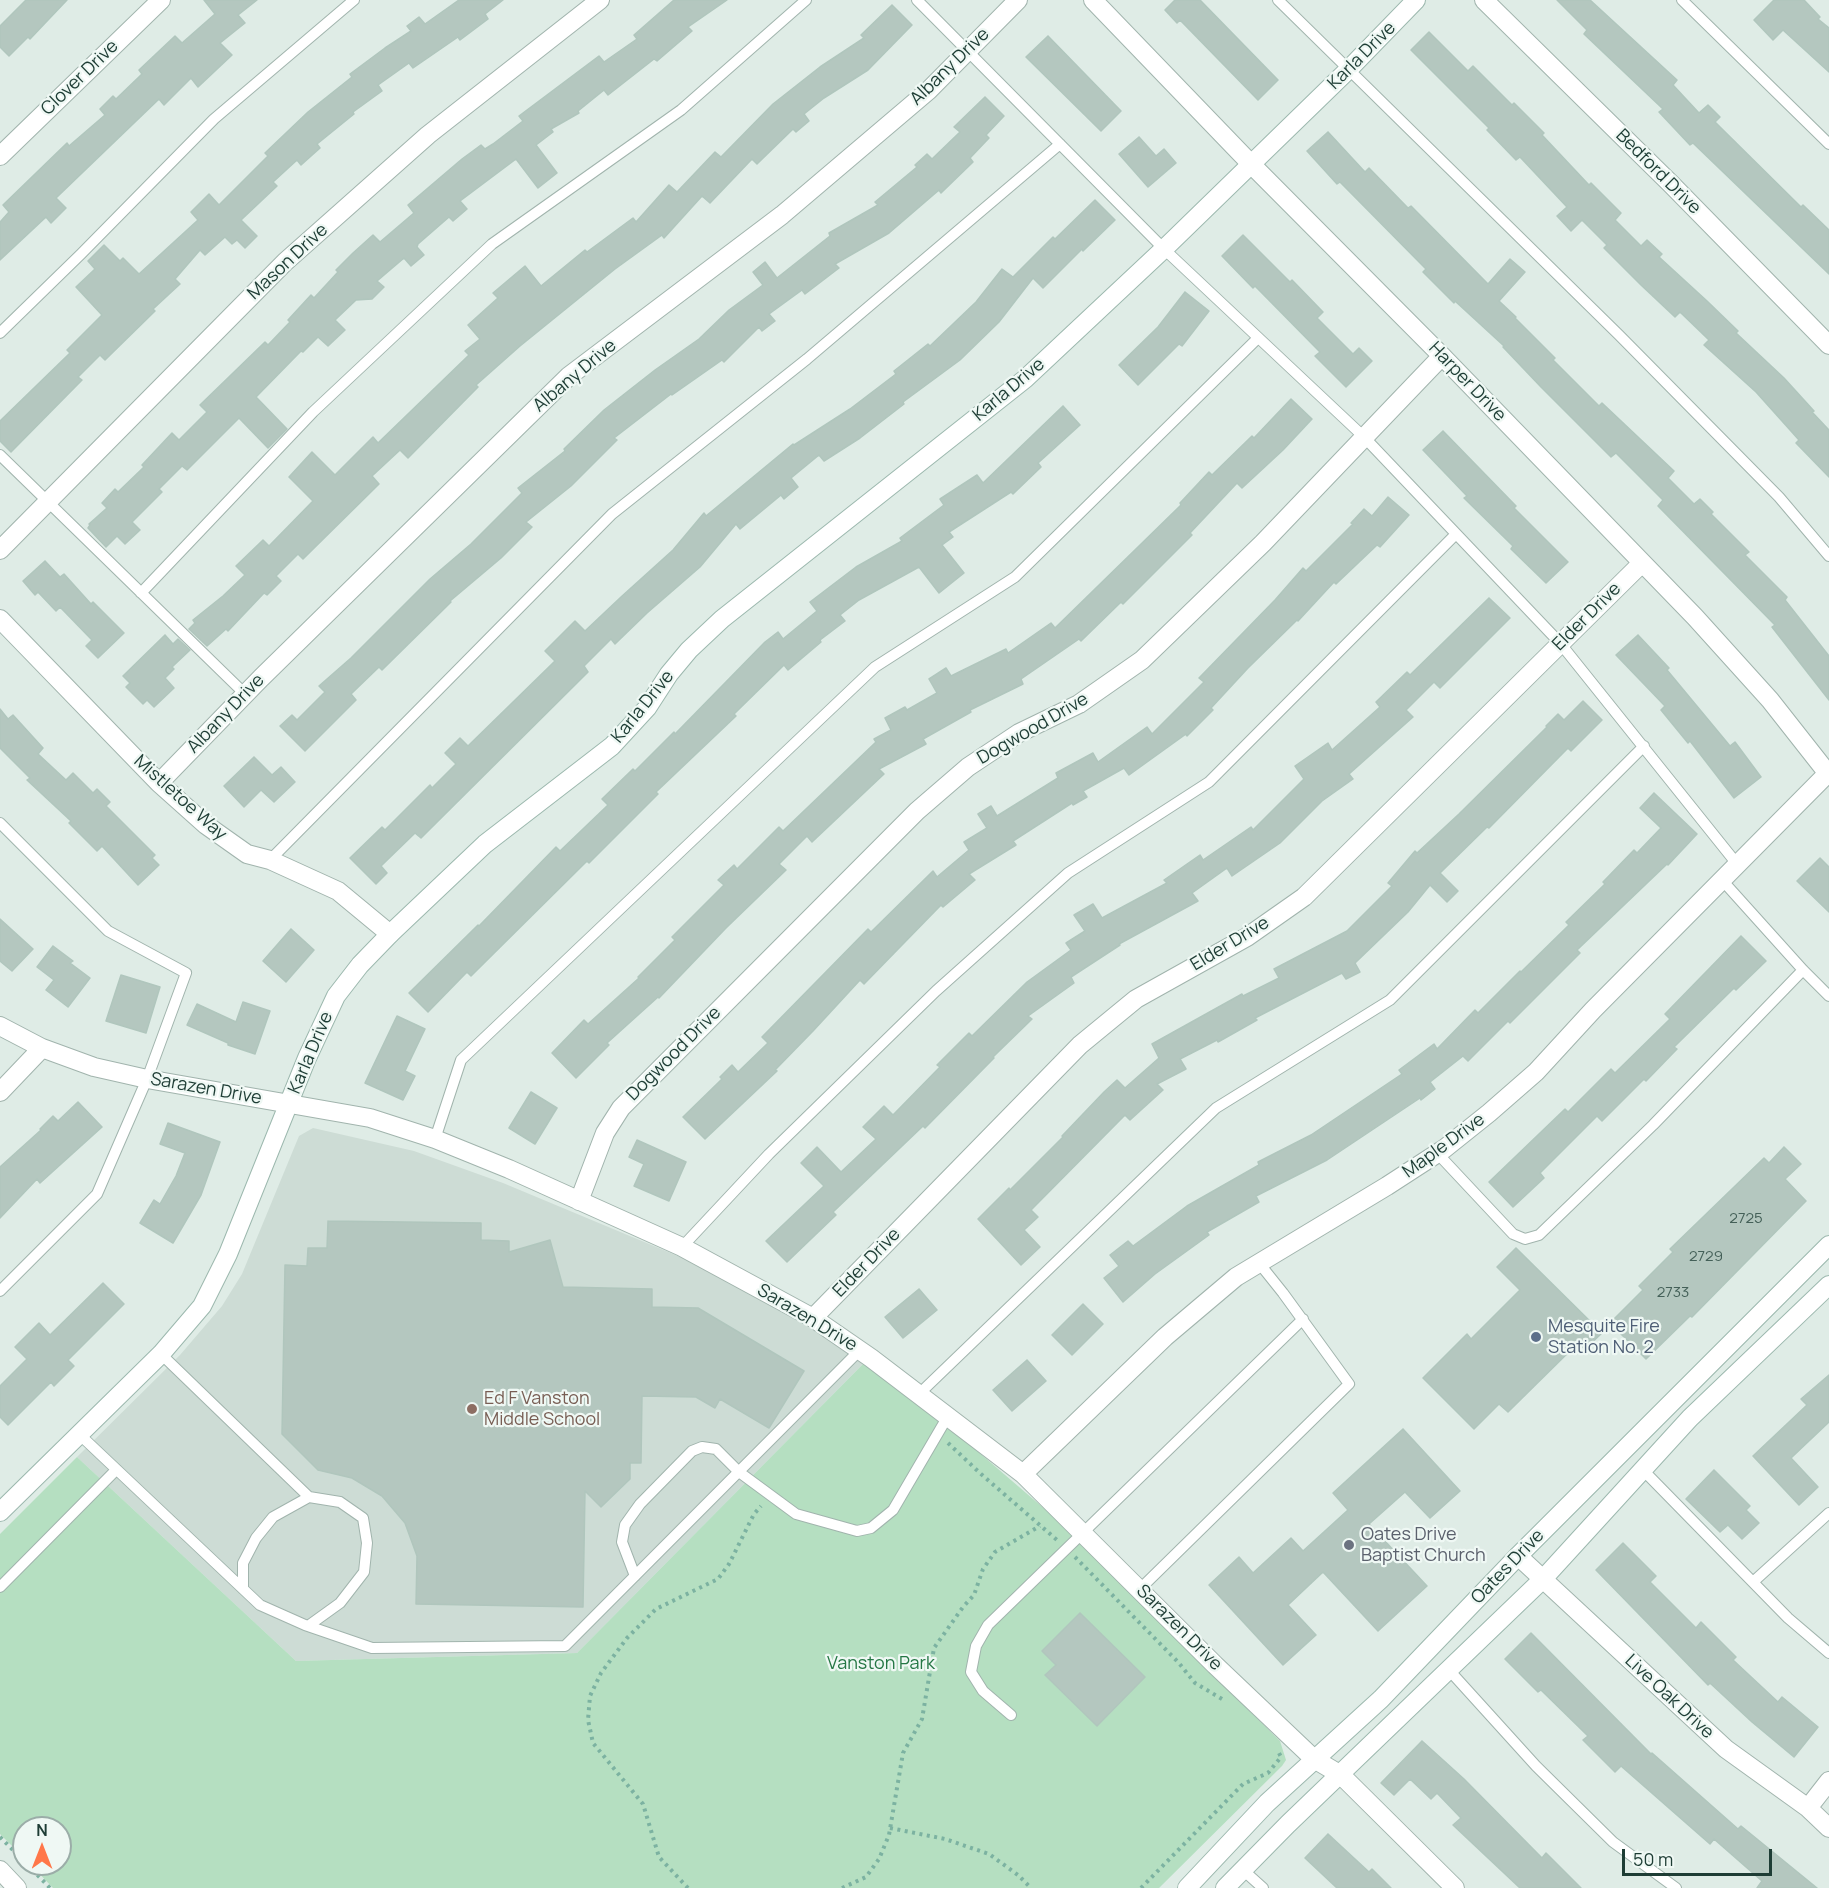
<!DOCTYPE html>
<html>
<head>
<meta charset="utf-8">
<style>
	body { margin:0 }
	#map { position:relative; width:1829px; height:1888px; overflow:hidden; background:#dfece6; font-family:Manrope,sans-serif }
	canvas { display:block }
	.north { position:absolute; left:12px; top:1816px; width:60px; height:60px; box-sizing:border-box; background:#eff8f4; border:2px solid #9bada8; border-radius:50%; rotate:0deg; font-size:16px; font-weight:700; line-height:24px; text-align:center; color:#1e3d35 }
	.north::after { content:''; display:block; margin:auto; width:21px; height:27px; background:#ff7749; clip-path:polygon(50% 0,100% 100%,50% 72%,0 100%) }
	.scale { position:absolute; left:1622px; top:1849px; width:150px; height:27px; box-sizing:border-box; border:3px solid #1e3d35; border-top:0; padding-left:8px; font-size:18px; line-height:21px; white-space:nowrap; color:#1e3d35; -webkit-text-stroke:4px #eff8f4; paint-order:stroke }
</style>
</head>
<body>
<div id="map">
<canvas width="1829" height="1888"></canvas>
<div class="north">N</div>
<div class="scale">50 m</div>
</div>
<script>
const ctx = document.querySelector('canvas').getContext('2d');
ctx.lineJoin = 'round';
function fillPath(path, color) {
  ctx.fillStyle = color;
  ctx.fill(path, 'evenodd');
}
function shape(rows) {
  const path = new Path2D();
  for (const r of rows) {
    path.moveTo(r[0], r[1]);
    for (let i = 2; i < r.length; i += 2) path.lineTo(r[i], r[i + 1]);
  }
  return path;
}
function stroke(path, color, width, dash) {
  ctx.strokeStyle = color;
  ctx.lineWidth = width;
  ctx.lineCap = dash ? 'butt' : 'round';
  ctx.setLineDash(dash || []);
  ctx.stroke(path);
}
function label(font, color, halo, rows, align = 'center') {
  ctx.font = font + ' Manrope,sans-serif';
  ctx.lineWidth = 4.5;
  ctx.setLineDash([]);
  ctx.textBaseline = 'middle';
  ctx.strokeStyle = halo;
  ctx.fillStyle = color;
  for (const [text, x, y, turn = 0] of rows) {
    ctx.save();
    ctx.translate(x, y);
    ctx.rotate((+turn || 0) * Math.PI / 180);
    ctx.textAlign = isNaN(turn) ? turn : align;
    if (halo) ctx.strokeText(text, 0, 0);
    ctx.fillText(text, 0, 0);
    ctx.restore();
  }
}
fillPath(shape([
	[313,1128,414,1151,503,1183,709,1269,866,1361,577,1653,296,1661,77,1457,180,1355,222,1306,242,1274,299,1136]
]), '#cddcd5');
fillPath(shape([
	[866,1361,976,1450,1047,1511,1280,1741,1286,1760,1282,1766,1159,1888,53,1888,30,1864,60,1864,60,1828,24,1828,24,1858,0,1834,0,1534,77,1457,296,1661,577,1653]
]), '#b5dfc1');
const building = shape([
	[26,0,67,0,30,39,28,37,9,56,0,47,0,26,26,0],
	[204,0,257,0,238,15,245,23,220,43,232,55,198,87,191,78,164,105,159,99,56,198,66,208,51,223,46,217,0,260,0,222,9,212,3,205,67,143,69,146,105,115,100,109,113,96,116,99,142,74,139,70,175,36,182,43,215,14,204,0],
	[459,0,503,0,485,14,488,19,460,40,458,37,413,68,409,63,378,85,382,91,353,112,354,114,317,144,320,148,301,165,297,160,273,182,277,186,241,220,257,236,245,248,237,240,232,244,225,237,205,255,200,250,175,279,180,284,153,309,155,311,105,360,100,355,78,377,82,380,11,452,0,441,0,421,70,353,67,350,102,315,76,287,95,269,88,261,104,245,120,261,123,258,139,274,198,220,191,212,209,194,219,205,268,156,265,153,308,112,352,77,350,74,385,48,411,31,407,26,419,17,425,24,459,0],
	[674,0,727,0,688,27,692,31,657,61,654,59,608,95,604,90,578,111,579,113,551,129,553,132,536,145,557,173,538,188,516,159,460,201,467,209,453,221,449,217,418,244,417,247,424,255,411,266,404,258,377,281,384,287,372,299,356,300,335,320,345,330,328,346,318,337,303,352,301,351,256,397,287,429,268,448,239,418,187,470,182,466,159,489,162,492,132,522,140,530,125,544,117,536,106,547,88,528,90,525,89,524,107,508,102,503,115,489,118,492,144,467,142,465,172,433,179,440,207,412,200,405,265,342,268,345,290,322,288,320,311,295,314,298,338,272,336,270,353,253,373,235,380,242,414,213,408,205,462,159,481,145,485,149,493,144,523,121,519,116,599,56,604,62,637,39,634,35,674,0],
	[1175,0,1200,0,1278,80,1258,100,1180,20,1177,23,1165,10,1175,0],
	[1557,0,1590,0,1677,80,1673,85,1699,113,1708,105,1720,117,1715,122,1801,207,1803,205,1829,230,1829,274,1693,143,1690,145,1659,112,1663,109,1584,34,1587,30,1557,0],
	[1774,0,1804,0,1820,17,1818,19,1829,28,1829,72,1783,30,1773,40,1754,20,1774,0],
	[892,5,912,25,868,70,824,98,804,114,809,121,796,132,793,129,757,164,752,159,710,203,702,196,664,238,662,235,615,269,520,346,476,385,478,387,408,458,400,450,372,476,379,484,303,559,298,554,276,576,281,581,267,595,264,593,228,631,226,629,207,646,189,629,195,623,193,620,223,596,245,575,236,566,263,540,269,546,313,501,289,477,312,452,335,475,373,437,378,443,469,355,465,351,480,339,468,325,498,298,493,293,525,266,541,286,585,250,587,252,633,218,636,222,669,185,677,192,715,152,721,157,773,104,820,67,864,38,861,35,892,5],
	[1429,32,1468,71,1473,66,1512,105,1514,103,1544,133,1542,135,1589,185,1591,183,1621,213,1615,220,1641,246,1647,240,1662,254,1659,257,1707,301,1738,331,1736,333,1784,378,1814,411,1812,412,1829,430,1829,477,1796,443,1799,440,1756,392,1704,345,1709,340,1680,312,1675,317,1641,285,1604,248,1607,245,1582,220,1571,231,1557,216,1567,207,1520,157,1516,160,1487,130,1489,128,1411,50,1429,32],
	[1048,36,1121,111,1101,131,1026,57,1048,36],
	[985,97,1004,116,986,135,989,138,970,158,973,162,941,193,939,190,889,233,835,264,839,268,805,294,802,290,769,314,775,321,762,331,759,327,724,362,722,360,672,395,671,394,614,438,617,440,571,486,526,522,532,527,501,558,450,601,451,602,382,670,379,667,351,694,356,700,305,751,280,726,292,715,297,720,325,692,319,686,351,658,430,579,471,544,522,493,518,488,565,451,564,449,604,410,655,370,699,339,729,310,763,285,753,272,765,262,777,278,830,236,829,233,878,205,875,202,917,167,915,165,927,154,932,159,960,132,954,127,985,97],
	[1328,132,1365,172,1369,168,1408,208,1411,206,1488,284,1510,259,1525,272,1499,301,1516,317,1515,318,1555,358,1553,360,1599,406,1602,403,1674,471,1668,478,1694,504,1700,499,1713,512,1711,514,1749,552,1745,555,1787,597,1785,600,1829,656,1829,700,1772,627,1775,625,1658,506,1663,500,1616,453,1611,457,1541,387,1503,347,1504,346,1455,301,1454,303,1423,272,1426,269,1340,182,1337,184,1307,151,1328,132],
	[1139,137,1156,156,1164,149,1176,163,1148,187,1119,154,1139,137],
	[1095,200,1115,220,1083,251,1082,249,1043,288,1033,278,999,322,960,360,903,402,904,404,860,438,824,461,819,455,791,478,798,487,784,499,781,495,740,529,736,524,700,567,647,613,615,644,611,639,584,666,588,672,421,838,415,833,381,866,387,873,376,884,350,858,382,827,385,830,430,785,432,788,456,764,445,753,460,738,468,746,555,661,545,651,575,621,585,631,621,597,673,550,704,513,706,516,793,444,794,445,850,409,896,374,894,371,928,344,930,346,976,302,1002,269,1013,277,1053,237,1055,239,1095,200],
	[1243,235,1290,282,1292,280,1323,312,1317,318,1353,354,1359,348,1372,361,1346,387,1315,356,1320,352,1255,286,1253,288,1222,256,1243,235],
	[1185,292,1209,311,1182,346,1179,344,1138,385,1119,365,1158,327,1185,292],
	[1291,399,1312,419,1283,450,1242,488,1237,483,1190,533,1192,535,1123,604,1121,602,1081,641,1079,639,1021,679,1023,684,970,710,971,712,923,739,926,744,879,769,884,774,812,842,807,836,779,864,786,870,726,928,659,998,658,997,607,1043,609,1045,576,1078,552,1053,584,1020,588,1024,639,978,638,977,675,940,672,937,724,885,718,880,734,865,737,869,779,827,783,831,876,742,874,739,891,730,885,718,905,707,907,710,937,693,929,679,946,668,951,676,1006,649,1008,653,1051,623,1055,628,1181,505,1180,503,1209,472,1212,475,1252,436,1254,438,1291,399],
	[1063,406,1080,425,1038,463,1041,467,1013,494,1011,492,949,532,953,537,942,545,964,573,939,593,919,567,859,600,840,615,845,621,820,640,821,642,788,670,784,665,734,714,736,716,656,792,658,794,589,863,587,861,471,976,467,972,428,1012,409,993,478,925,479,926,556,847,560,851,608,805,602,799,633,769,635,771,674,732,675,734,765,642,778,632,783,639,817,611,810,602,856,567,902,541,900,538,944,505,940,499,977,475,983,483,1063,406],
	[1443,431,1516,506,1514,508,1568,562,1546,583,1511,549,1513,546,1464,498,1467,496,1423,450,1443,431],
	[1388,497,1409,515,1380,547,1377,545,1336,584,1334,582,1298,621,1297,620,1248,668,1211,708,1213,710,1187,736,1186,734,1129,775,1124,768,1083,791,1087,797,1073,805,1072,803,1013,841,1016,845,969,874,975,880,943,907,941,905,864,984,860,980,813,1031,775,1070,777,1071,705,1139,683,1117,722,1079,720,1077,732,1065,738,1072,768,1043,762,1037,868,929,871,932,933,871,937,877,969,850,964,842,987,828,978,814,991,806,997,816,1058,778,1056,773,1093,753,1098,762,1147,727,1152,734,1204,682,1199,678,1275,600,1303,568,1306,571,1353,524,1351,523,1364,509,1372,516,1388,497],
	[45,561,60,577,64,574,91,604,93,602,124,633,98,658,86,646,92,640,60,607,56,611,38,592,35,595,23,581,45,561],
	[1489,598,1510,618,1440,688,1434,682,1406,710,1413,717,1349,774,1353,779,1322,801,1280,843,1232,876,1227,868,1192,893,1198,901,1119,944,1120,945,1071,977,1074,983,1028,1016,1032,1019,993,1057,994,1058,925,1128,923,1126,833,1212,836,1215,787,1262,766,1241,824,1186,801,1163,817,1147,841,1172,876,1139,863,1127,884,1106,893,1115,940,1067,937,1065,969,1033,972,1036,1027,982,1071,950,1066,943,1085,931,1074,915,1093,904,1102,918,1167,883,1164,880,1200,855,1203,860,1251,827,1253,830,1304,779,1295,766,1328,743,1332,750,1380,707,1376,702,1407,672,1410,675,1489,598],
	[165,635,173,644,178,639,190,650,172,667,174,669,165,678,174,688,154,707,147,700,143,704,126,687,130,683,123,676,165,635],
	[1638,635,1669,668,1667,670,1730,746,1735,742,1761,777,1734,798,1690,741,1688,743,1661,710,1665,706,1616,655,1638,635],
	[1583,701,1602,720,1571,751,1568,748,1489,828,1487,827,1440,873,1458,891,1447,902,1430,885,1408,912,1355,963,1360,972,1346,979,1342,973,1255,1018,1257,1020,1218,1042,1217,1040,1180,1059,1186,1069,1157,1084,1163,1090,1130,1120,1125,1115,1031,1210,1038,1217,1024,1230,1040,1247,1021,1265,978,1219,1009,1188,1010,1190,1063,1137,1062,1136,1104,1092,1117,1080,1125,1088,1159,1058,1152,1044,1242,994,1243,996,1279,978,1274,969,1347,931,1392,886,1388,883,1415,851,1417,853,1459,814,1547,727,1546,726,1558,714,1564,720,1583,701],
	[0,709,8,719,13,715,43,748,38,754,66,780,73,773,93,793,97,789,110,802,106,806,155,855,152,858,159,865,138,885,102,846,97,851,69,823,71,821,27,780,30,778,0,748,0,709],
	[254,757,272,775,281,767,295,782,274,802,261,790,244,807,224,786,254,757],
	[1654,793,1697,834,1668,865,1667,864,1577,950,1580,953,1510,1023,1508,1021,1468,1061,1463,1056,1430,1082,1435,1089,1421,1100,1420,1098,1327,1160,1256,1196,1259,1202,1207,1232,1209,1235,1155,1274,1123,1302,1104,1278,1119,1266,1110,1255,1128,1241,1133,1246,1187,1206,1259,1165,1258,1162,1311,1135,1402,1074,1399,1070,1434,1044,1437,1049,1475,1010,1478,1013,1520,971,1521,972,1569,925,1566,922,1605,884,1603,882,1634,850,1637,853,1661,828,1640,808,1654,793],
	[1820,858,1829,867,1829,912,1797,881,1820,858],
	[0,919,33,949,12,971,0,961,0,919],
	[291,929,314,950,286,982,263,961,291,929],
	[1741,936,1766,961,1736,990,1734,988,1674,1047,1677,1049,1646,1081,1644,1079,1602,1121,1597,1116,1540,1173,1544,1178,1513,1207,1489,1182,1565,1109,1568,1112,1611,1069,1615,1073,1670,1019,1665,1014,1741,936],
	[53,946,73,961,70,963,90,978,68,1007,46,990,54,980,37,967,53,946],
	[121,975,160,987,146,1033,106,1021,121,975],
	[243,1002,270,1011,255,1054,228,1045,228,1043,187,1025,197,1004,236,1022,243,1002],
	[397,1016,425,1029,405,1071,415,1076,403,1100,365,1083,397,1016],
	[531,1092,557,1108,535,1144,509,1128,531,1092],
	[78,1102,102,1127,40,1183,37,1179,0,1218,0,1167,41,1130,40,1129,53,1116,58,1121,78,1102],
	[168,1123,220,1142,201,1195,173,1243,140,1223,154,1200,160,1204,176,1176,185,1153,160,1144,168,1123],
	[637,1140,686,1162,669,1201,634,1186,644,1164,629,1157,637,1140],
	[1784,1147,1801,1164,1785,1179,1806,1201,1692,1317,1690,1316,1646,1359,1610,1323,1643,1290,1639,1286,1673,1252,1670,1249,1764,1158,1769,1163,1784,1147],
	[328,1221,481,1223,481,1240,509,1241,509,1252,550,1240,563,1287,652,1289,652,1307,698,1308,804,1371,769,1428,720,1399,715,1408,696,1397,642,1396,641,1463,630,1463,630,1479,601,1507,585,1491,583,1607,416,1604,417,1556,405,1523,382,1496,352,1478,318,1470,282,1434,285,1265,307,1266,308,1248,327,1248,328,1221],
	[1516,1248,1602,1333,1585,1349,1578,1343,1508,1412,1499,1404,1474,1429,1423,1378,1467,1334,1471,1339,1520,1290,1497,1267,1516,1248],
	[103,1283,124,1304,68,1360,74,1366,54,1386,51,1382,8,1425,0,1417,0,1386,27,1359,15,1347,39,1323,50,1335,103,1283],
	[919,1289,937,1310,903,1338,885,1317,919,1289],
	[1083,1304,1103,1324,1072,1355,1052,1335,1083,1304],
	[1027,1360,1046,1381,1012,1411,993,1390,1027,1360],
	[1829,1375,1829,1422,1791,1458,1818,1487,1799,1505,1753,1456,1807,1405,1801,1399,1829,1375],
	[1403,1429,1460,1491,1430,1518,1405,1492,1369,1524,1427,1586,1378,1631,1323,1572,1288,1605,1316,1635,1283,1665,1209,1585,1239,1557,1253,1573,1291,1538,1303,1551,1348,1510,1333,1493,1403,1429],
	[1714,1470,1750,1506,1746,1510,1759,1523,1742,1539,1728,1525,1720,1532,1686,1499,1714,1470],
	[1623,1543,1656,1576,1650,1582,1696,1628,1701,1622,1736,1657,1733,1660,1778,1702,1782,1697,1818,1727,1794,1757,1752,1722,1710,1683,1708,1685,1596,1570,1623,1543],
	[1080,1613,1145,1677,1097,1726,1045,1675,1056,1665,1042,1651,1080,1613],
	[1531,1633,1651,1754,1652,1753,1738,1829,1741,1826,1817,1888,1757,1888,1762,1881,1714,1839,1710,1844,1621,1766,1615,1772,1583,1740,1588,1736,1541,1690,1538,1692,1505,1659,1531,1633],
	[1422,1741,1464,1779,1542,1858,1546,1853,1581,1888,1520,1888,1453,1825,1461,1818,1437,1793,1431,1799,1410,1779,1394,1795,1381,1783,1422,1741],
	[1328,1834,1369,1872,1372,1869,1391,1888,1337,1888,1305,1858,1328,1834]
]);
fillPath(building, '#b4c7bf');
stroke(building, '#b0c6bd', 1.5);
const lane = shape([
	[917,0,1164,249,1364,437,1560,643,1737,864],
	[1278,0,1619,335,1779,497,1829,556],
	[1682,0,1829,144],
	[0,333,81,254,214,119,354,0],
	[0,455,245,694],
	[141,593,313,412,492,244,681,110,806,0],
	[0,823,108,931,186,973,147,1079,97,1194,0,1291],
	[270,860,612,514,807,359,1060,144],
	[1722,880,1803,970,1829,996],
	[435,1139,461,1060,875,667,1015,577,1258,338],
	[1438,1154,1513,1234,1525,1239,1539,1235,1653,1125,1803,970],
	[682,1247,769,1154,936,991,1068,873,1209,782,1456,534],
	[161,1354,309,1497,340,1502,363,1518,367,1543,364,1572,340,1603,308,1626],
	[919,1394,1216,1108,1390,1000,1644,746],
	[79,1434,260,1605,305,1625,372,1648,565,1646,860,1350],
	[1643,1470,1788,1618,1829,1653],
	[635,1576,622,1542,625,1525,640,1504,692,1451,702,1447,716,1449,739,1472,796,1514,857,1531,871,1528,893,1510,948,1416],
	[1753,1582,1829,1513],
	[0,1587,116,1470],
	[243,1589,243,1563,256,1538,273,1517,309,1497],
	[1140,1589,1349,1384,1283,1293,1259,1263],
	[1449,1670,1536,1766,1613,1842,1676,1888],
	[1011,1715,983,1691,971,1672,976,1646,988,1625,1303,1319],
	[1243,1870,1263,1888]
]);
const street = shape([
	[1093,0,1251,164,1442,356,1695,617,1770,700,1829,775],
	[1484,0,1671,184,1829,345],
	[0,156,161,0],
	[0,550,285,262,428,135,600,0],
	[0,619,159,783,206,825,247,854,270,860,338,891,390,934],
	[159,783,261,678,569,376,782,215,928,91,1018,0],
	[0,1026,42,1048,94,1067,147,1079,370,1118,435,1139,509,1169,682,1247,813,1318,871,1358,1023,1474,1215,1665,1314,1759,1341,1775,1455,1888],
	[0,1092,42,1048],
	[579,1201,605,1133,621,1108,917,811,968,767,1019,733,1079,704,1142,660,1263,543,1442,356],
	[813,1318,1080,1045,1136,999,1247,937,1304,897,1642,563],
	[1023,1474,1165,1337,1236,1277,1387,1186,1444,1149,1489,1113,1536,1072,1593,1010,1828,773],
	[1518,1556,1726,1749,1808,1808,1829,1828],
	[1808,1808,1829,1781],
	[0,1870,17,1888]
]);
const secondary = shape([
	[0,1512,161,1354,202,1306,228,1254,307,1058,336,996,360,965,390,934,485,844,612,746,647,708,669,674,689,650,722,619,1025,379,1168,245,1348,70,1416,0],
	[1187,1888,1267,1803,1381,1699,1518,1556,1829,1245],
	[1225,1888,1288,1824,1543,1579,1690,1418,1829,1285]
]);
stroke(lane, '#a1b4ad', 12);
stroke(street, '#a1b4ad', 20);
stroke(secondary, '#9cb8ae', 20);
stroke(shape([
	[948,1443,981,1474,1057,1540],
	[1075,1557,1178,1662,1195,1683,1222,1699],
	[890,1828,945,1839,989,1854,1018,1875,1031,1888],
	[0,1837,24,1861],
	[27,1864,50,1888],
	[688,1888,659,1857,643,1804,593,1743,588,1720,590,1696,601,1673,627,1638,656,1609,718,1579,729,1564,754,1514,761,1506],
	[842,1888,866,1877,879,1859,889,1835,903,1753,922,1719,934,1648,963,1607,974,1595,983,1569,995,1552,1040,1526],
	[1141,1888,1243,1784,1268,1773,1281,1757,1279,1753]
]), '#7cb2a1', 4, [3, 4.5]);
stroke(lane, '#fff', 10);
stroke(street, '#fff', 18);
stroke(secondary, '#fff', 18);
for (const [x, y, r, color] of [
	[1536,1337,6,"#5c6f8a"],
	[472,1409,6,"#8d6e63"],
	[1349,1545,6,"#6b7280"]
]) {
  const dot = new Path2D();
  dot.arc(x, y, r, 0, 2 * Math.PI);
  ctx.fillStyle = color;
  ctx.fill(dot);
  stroke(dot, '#eff8f4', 2);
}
label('15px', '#446058', null, [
	["2725",1746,1219],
	["2729",1706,1257],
	["2733",1673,1293]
]);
label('18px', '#1e3d35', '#eff8f4', [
	["Karla Drive",1362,56,-45],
	["Albany Drive",950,67,-44],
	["Clover Drive",80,78,-44],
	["Bedford Drive",1658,172,45],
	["Mason Drive",288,262,-43],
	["Albany Drive",575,376,-40],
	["Harper Drive",1467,382,46],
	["Karla Drive",1009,390,-40],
	["Elder Drive",1587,617,-45],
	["Karla Drive",643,707,-51],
	["Albany Drive",226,714,-46],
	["Dogwood Drive",1033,729,-30],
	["Mistletoe Way",180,798,42],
	["Elder Drive",1230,944,-31],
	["Karla Drive",311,1053,-67],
	["Dogwood Drive",674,1054,-45],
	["Sarazen Drive",206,1089,10],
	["Maple Drive",1444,1146,-36],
	["Elder Drive",867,1263,-46],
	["Sarazen Drive",807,1318,31],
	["Oates Drive",1508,1567,-46],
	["Sarazen Drive",1179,1628,45],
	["Live Oak Drive",1669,1697,43]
]);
label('18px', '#4e5e75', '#eff8f4', [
	["Mesquite Fire",1548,1327],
	["Station No. 2",1548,1348]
], 'left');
label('18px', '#785e54', '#eff8f4', [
	["Ed F Vanston",484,1399],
	["Middle School",484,1420]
], 'left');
label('18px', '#5b616d', '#eff8f4', [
	["Oates Drive",1361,1535],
	["Baptist Church",1361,1556]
], 'left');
label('18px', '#257745', '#eff8f4', [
	["Vanston Park",881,1664]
]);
</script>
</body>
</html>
